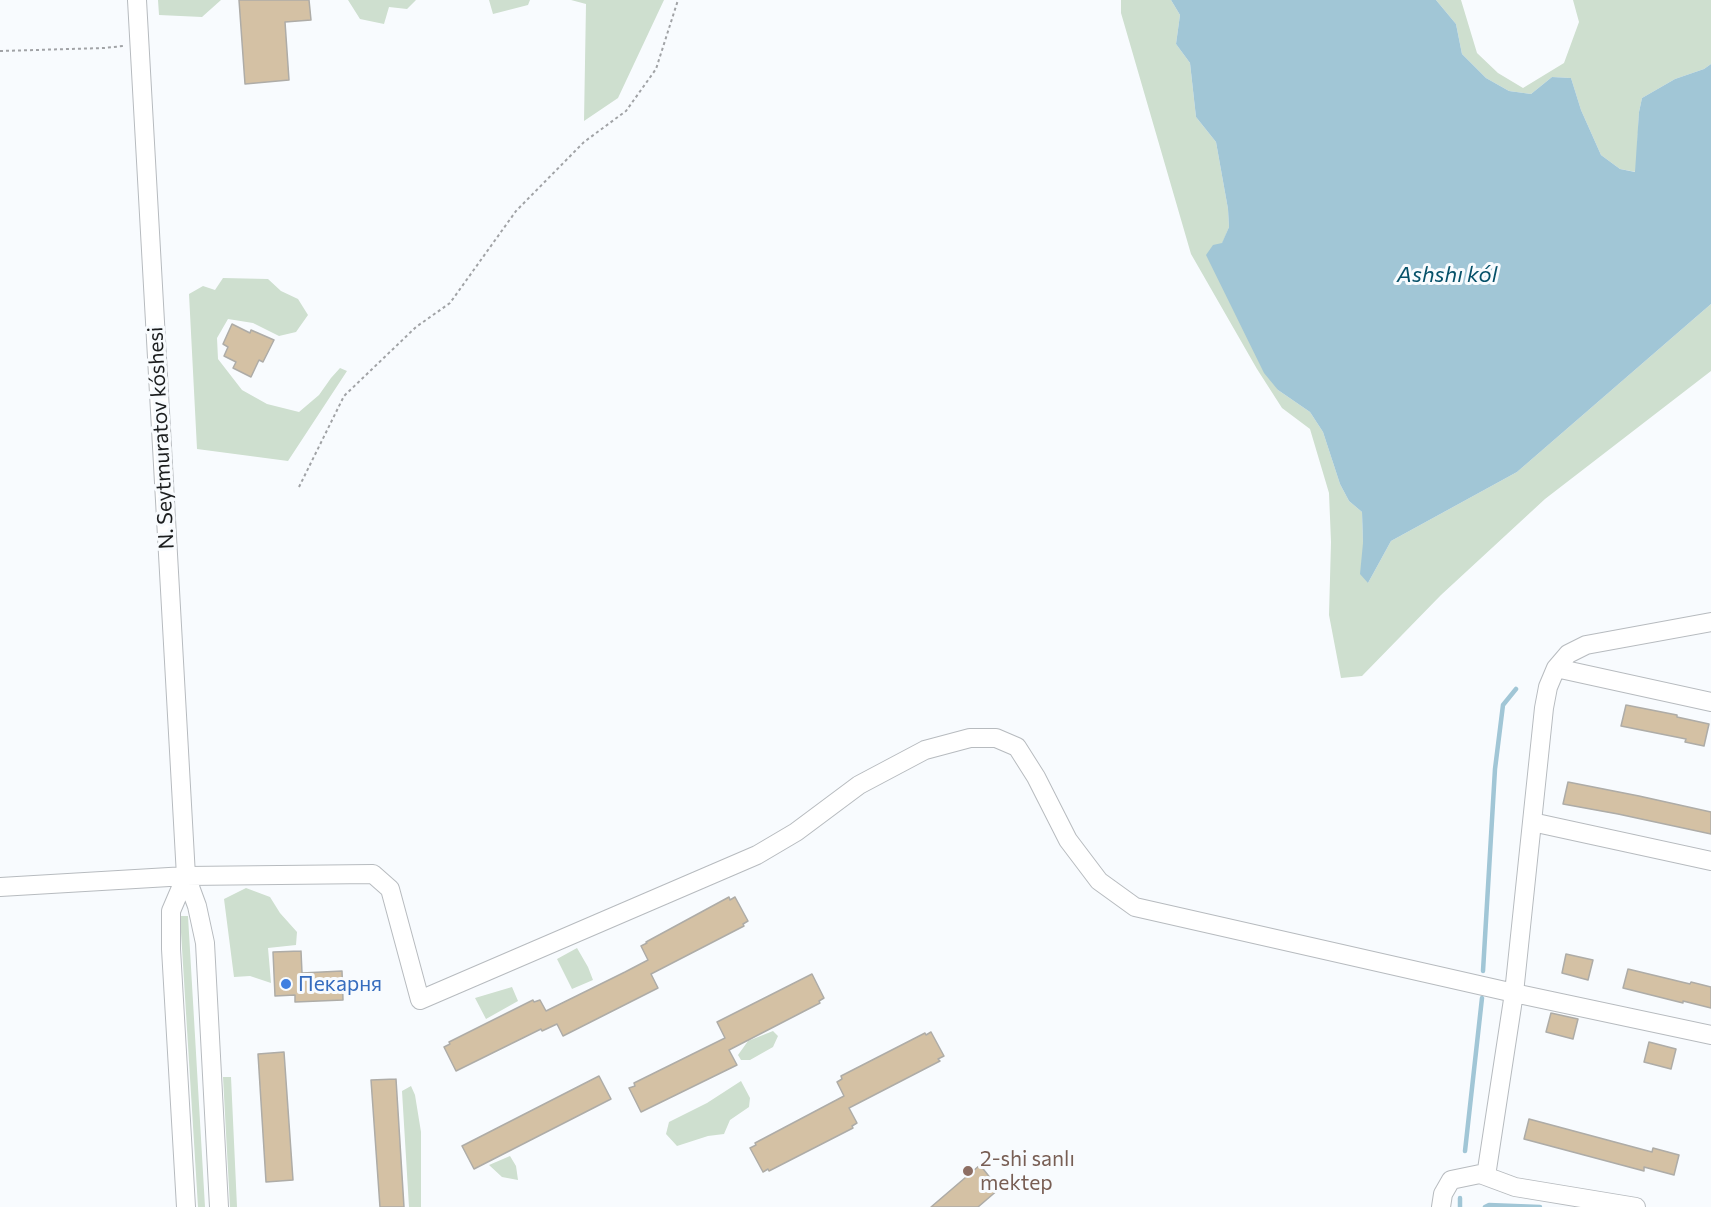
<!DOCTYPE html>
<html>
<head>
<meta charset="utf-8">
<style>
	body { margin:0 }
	canvas { display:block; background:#f8fbfe }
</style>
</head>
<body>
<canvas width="1711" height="1207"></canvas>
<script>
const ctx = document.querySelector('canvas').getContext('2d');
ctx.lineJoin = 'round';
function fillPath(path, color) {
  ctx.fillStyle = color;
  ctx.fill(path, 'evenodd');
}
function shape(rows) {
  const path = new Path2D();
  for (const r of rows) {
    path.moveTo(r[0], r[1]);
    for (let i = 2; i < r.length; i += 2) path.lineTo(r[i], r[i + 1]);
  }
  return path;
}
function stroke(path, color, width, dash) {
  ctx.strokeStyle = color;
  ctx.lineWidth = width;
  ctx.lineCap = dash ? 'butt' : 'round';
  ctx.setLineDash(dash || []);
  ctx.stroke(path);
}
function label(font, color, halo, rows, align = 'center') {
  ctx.font = font + ' Commissioner,sans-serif';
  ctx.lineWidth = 6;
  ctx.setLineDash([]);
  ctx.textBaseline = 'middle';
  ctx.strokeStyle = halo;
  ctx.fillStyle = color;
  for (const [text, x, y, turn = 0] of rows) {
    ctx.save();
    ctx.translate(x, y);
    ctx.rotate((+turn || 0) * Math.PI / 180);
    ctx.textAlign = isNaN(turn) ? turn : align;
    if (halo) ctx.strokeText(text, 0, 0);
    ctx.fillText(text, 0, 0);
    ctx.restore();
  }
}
fillPath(shape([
	[158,0,221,0,202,17,159,15],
	[348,0,416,0,407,9,389,7,384,24,360,19],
	[489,0,530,0,528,5,493,14],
	[571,0,664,0,618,98,584,121,586,4],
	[1121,0,1171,0,1180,15,1176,44,1190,63,1196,117,1216,142,1228,209,1229,227,1222,244,1278,390,1310,412,1323,432,1340,484,1349,501,1362,512,1363,543,1368,583,1391,541,1517,472,1711,304,1711,371,1545,499,1441,595,1362,676,1341,678,1329,615,1331,542,1329,493,1310,429,1282,408,1257,369,1191,254,1121,13],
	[1436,0,1461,0,1477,53,1498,73,1523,88,1564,63,1579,22,1573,0,1711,0,1711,64,1704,69,1675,79,1642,98,1639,112,1636,172,1620,169,1601,155,1581,110,1571,78,1552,77,1531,94,1509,91,1486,78,1462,54,1456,24],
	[223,278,268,279,281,291,298,299,308,315,296,332,279,336,253,323,228,319,217,338,218,359,242,390,267,404,299,412,319,395,331,378,340,368,347,371,288,461,197,449,189,294,203,286,215,290],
	[246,888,270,897,280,913,297,932,296,945,268,948,271,983,250,976,234,977,224,899],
	[180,916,188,916,205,1207,198,1207],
	[577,948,588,967,593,980,572,989,557,959],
	[512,987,518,1001,486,1019,475,998],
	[773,1031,778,1036,773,1047,750,1060,741,1060,738,1055,748,1041],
	[223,1077,231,1077,237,1207,230,1207],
	[741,1081,750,1098,749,1107,730,1120,724,1134,708,1136,677,1146,666,1134,669,1122,707,1103],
	[411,1086,415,1095,421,1132,421,1207,409,1207,402,1091],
	[510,1156,516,1166,518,1180,502,1177,489,1165]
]), '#cedfcf');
fillPath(shape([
	[1171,0,1436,0,1456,24,1462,54,1486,78,1509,91,1531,94,1552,77,1571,78,1581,110,1601,155,1620,169,1635,172,1639,112,1642,98,1675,79,1704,69,1711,64,1711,304,1517,472,1391,541,1368,583,1360,574,1363,543,1362,512,1349,501,1340,484,1323,432,1310,412,1278,390,1264,373,1206,255,1213,245,1222,243,1229,227,1228,209,1216,142,1196,117,1190,63,1176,44,1180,15]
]), '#a1c6d6');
stroke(shape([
	[1483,971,1495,769,1503,705,1516,689],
	[1465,1151,1482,998],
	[1460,1207,1460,1198],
	[1485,1207,1489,1205,1540,1207]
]), '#a1c6d6', 4.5);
const building = shape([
	[239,0,309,0,311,20,285,22,289,80,245,84,239,0],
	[232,324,250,333,251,330,274,340,263,362,259,360,251,377,233,368,236,362,224,356,228,347,223,344,232,324],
	[1626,705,1677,715,1677,717,1709,724,1704,746,1685,742,1686,739,1621,726,1626,705],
	[1568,782,1639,796,1711,812,1711,834,1618,814,1563,804,1568,782],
	[729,897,730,900,735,897,748,921,743,924,744,926,651,974,658,988,563,1036,557,1024,542,1031,541,1029,456,1071,444,1047,450,1044,449,1042,533,1000,534,1002,540,1000,546,1011,625,972,648,960,641,946,647,943,646,942,729,897],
	[301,951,302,973,342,971,343,1000,295,1002,295,995,275,996,273,952,301,951],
	[1566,954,1593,960,1588,980,1562,973,1566,954],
	[1628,969,1690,984,1691,982,1711,987,1711,1008,1683,1001,1683,1003,1623,988,1628,969],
	[812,974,824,998,819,1001,820,1003,729,1050,737,1065,641,1112,629,1088,635,1086,634,1083,725,1038,717,1022,812,974],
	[1551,1013,1578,1019,1573,1039,1546,1032,1551,1013],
	[931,1032,944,1056,938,1059,940,1061,849,1108,857,1123,852,1126,853,1128,769,1171,768,1169,763,1172,750,1148,756,1145,755,1143,844,1096,837,1082,842,1079,841,1076,925,1033,926,1035,931,1032],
	[1649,1042,1676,1049,1671,1069,1644,1062,1649,1042],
	[284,1052,293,1180,266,1182,258,1054,284,1052],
	[599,1076,611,1099,474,1169,462,1146,599,1076],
	[396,1079,404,1207,380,1207,371,1080,396,1079],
	[1529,1119,1652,1152,1653,1148,1679,1155,1674,1175,1644,1167,1644,1171,1524,1139,1529,1119],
	[980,1165,999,1189,978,1207,931,1207,980,1165]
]);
fillPath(building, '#d4c1a4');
stroke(building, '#aeaca7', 1.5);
const minor = shape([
	[137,0,186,876,197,906,205,943,219,1207],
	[1556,668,1711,702],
	[1532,822,1711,861],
	[186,876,171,911,171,949,186,1207],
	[0,887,186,876,373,874,390,889,420,1000,757,855,796,832,859,785,925,750,970,738,996,738,1017,747,1036,777,1068,840,1099,881,1135,907,1514,993,1711,1035],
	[1486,1176,1514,993,1544,708,1548,687,1556,668,1568,654,1586,645,1711,622],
	[1441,1207,1443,1194,1451,1180,1480,1174,1515,1187,1636,1207]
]);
stroke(minor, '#b7bbbf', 20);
stroke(shape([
	[0,51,104,48,123,46],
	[299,487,344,396,416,327,450,303,516,211,584,142,626,111,656,69,678,0]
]), '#a1a3a6', 2, [3, 3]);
stroke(minor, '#fff', 18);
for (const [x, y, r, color] of [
	[286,984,6,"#3f7fe0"],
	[968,1171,6,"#8d6e63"]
]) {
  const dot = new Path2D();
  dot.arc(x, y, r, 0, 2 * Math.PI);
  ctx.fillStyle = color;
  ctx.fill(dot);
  stroke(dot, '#f8fbfe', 2);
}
label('21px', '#1c1e1f', '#f8fbfe', [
	["N. Seytmuratov kóshesi",161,438,-93]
]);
label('21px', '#366cbe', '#f8fbfe', [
	["Пекарня",298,984]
], 'left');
label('21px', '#785e54', '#f8fbfe', [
	["2-shi sanlı",980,1159],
	["mektep",980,1183]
], 'left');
label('italic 22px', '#065169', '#f8fbfe', [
	["Ashshı kól",1447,275]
]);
</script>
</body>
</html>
